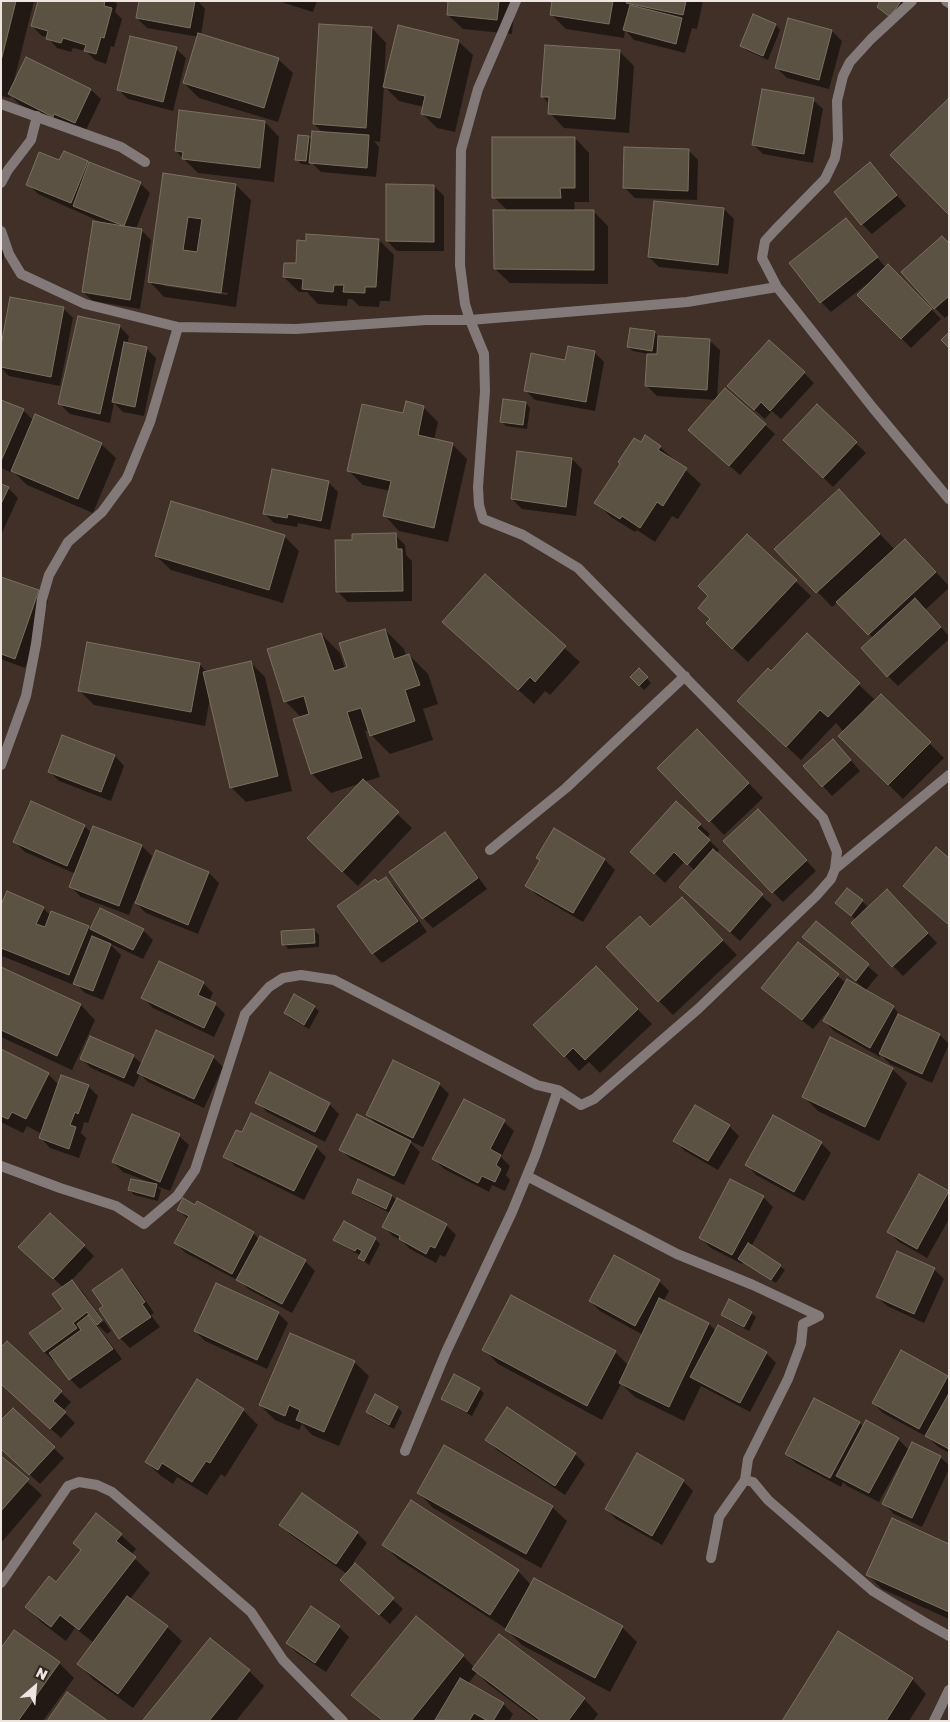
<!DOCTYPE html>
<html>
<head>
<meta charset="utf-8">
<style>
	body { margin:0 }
	#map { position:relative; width:950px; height:1722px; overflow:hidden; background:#403028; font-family:"Golos Text",sans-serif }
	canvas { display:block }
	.frame { position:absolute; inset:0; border:2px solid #efe5e0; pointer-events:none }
	.north { position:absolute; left:10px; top:1662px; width:50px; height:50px; -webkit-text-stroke:4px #35261e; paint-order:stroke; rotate:27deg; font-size:14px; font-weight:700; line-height:20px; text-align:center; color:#efe5e0 }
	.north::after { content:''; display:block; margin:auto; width:18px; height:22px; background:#efe5e0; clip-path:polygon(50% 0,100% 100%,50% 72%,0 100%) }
</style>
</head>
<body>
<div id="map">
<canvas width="950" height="1722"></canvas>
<div class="frame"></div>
<div class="north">N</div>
</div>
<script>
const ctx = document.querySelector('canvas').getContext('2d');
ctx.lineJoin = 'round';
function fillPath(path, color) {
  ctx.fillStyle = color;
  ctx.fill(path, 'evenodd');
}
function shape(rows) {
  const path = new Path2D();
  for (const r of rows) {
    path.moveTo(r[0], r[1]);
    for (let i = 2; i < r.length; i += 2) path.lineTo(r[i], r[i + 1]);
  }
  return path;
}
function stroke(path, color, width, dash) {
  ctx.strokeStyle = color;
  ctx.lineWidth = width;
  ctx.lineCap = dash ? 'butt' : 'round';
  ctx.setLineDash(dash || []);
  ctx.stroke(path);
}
fillPath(shape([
	[1,1,34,1,14,81,91,90,101,99,85,132,63,126,19,104,11,96,10,98,1,96],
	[39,1,114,1,117,4,115,12,122,19,114,47,111,46,106,64,95,60,86,51,73,48,71,52,57,48,47,37,42,36,32,26],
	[140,1,198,1,205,9,201,35,278,59,293,73,278,122,199,98,184,83,199,37,147,28,137,18],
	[278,1,317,1,313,12],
	[449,1,515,1,512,34,463,29,448,15],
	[553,1,703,1,697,29,692,28,685,53,634,40,625,30,624,38,566,29,551,14],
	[882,1,909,1,896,20],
	[754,16,776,25,780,30,768,60,746,50,741,45],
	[789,20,832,31,842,41,829,89,787,78,777,68],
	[372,28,386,43,384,82,458,41,473,55,455,132,437,128,422,113,424,107,399,101,384,86,380,142,374,141,379,147,376,177,321,172,311,162,310,165,301,164,297,159,309,137,312,141,323,133,314,124],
	[176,49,186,58,173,111,128,99,118,89],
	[620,52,634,66,629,133,564,128,550,113,550,105,542,96],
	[813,100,823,109,813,163,763,154,753,144],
	[265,122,279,137,274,182,198,173,176,151],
	[575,138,589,153,589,202,574,202,575,212,594,212,608,226,608,284,510,283,495,269,508,211,494,197],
	[688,150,698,160,697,200,635,198,625,188],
	[64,152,140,183,150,193,136,229,141,230,151,240,140,309,93,301,83,292,103,223,38,194,28,184,60,162],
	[870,164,906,206,872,234,862,224],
	[164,175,236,185,251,200,236,307,164,297,150,282],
	[164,283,228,293,227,295,164,286],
	[434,186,444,196,444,251,397,251,387,241],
	[724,209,734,219,728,274,659,267,649,257],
	[846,220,886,268,888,266,941,319,911,348,859,295,873,281,872,280,831,312,821,302],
	[1,238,7,243,1,267],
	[379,240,394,255,390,301,380,301,379,307,359,306,352,299,348,299,347,306,318,304,307,292,299,292,284,277,297,265],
	[949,244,949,314,945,318,935,308],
	[63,308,73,318,60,386,9,376,1,368,1,353],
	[119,326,129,336,127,344,146,348,156,358,144,416,123,412,114,403,110,423,70,414,60,404],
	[631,329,655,333,660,337,710,341,720,350,717,399,725,389,775,434,740,475,700,440,717,400,657,396,647,386,648,354,633,351,628,347],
	[594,352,604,362,595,411,535,400,525,390,566,361],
	[804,373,814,383,781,419,772,411,765,419,738,395],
	[1,401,23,410,33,420,101,444,116,458,93,513,27,485,12,470,10,472,1,468],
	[526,403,530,408,527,429,506,426,501,421],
	[817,406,866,453,833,487,795,450],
	[423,407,438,422,434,440,452,444,467,459,448,542,399,531,385,516,390,491,363,485,348,470,404,415],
	[641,444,660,447,701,484,678,519,672,516,655,542,637,530,635,532,611,517,596,502],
	[572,459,582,469,576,516,522,509,512,499],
	[328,482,338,492,330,530,298,523,297,527,274,523,264,513],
	[1,485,8,488,18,498,1,535],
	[853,506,895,550,920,555,948,585,949,584,949,588,925,610,949,636,949,639,898,686,888,676,873,638,838,602,832,607,776,549],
	[395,535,405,545,406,555,412,561,412,601,348,602,338,592,353,541],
	[747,535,811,596,748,662,722,638,712,620,710,596],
	[284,536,299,551,283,603,171,570,156,556],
	[485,576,580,662,550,695,545,691,534,704,459,637],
	[1,579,38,592,48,601,25,668,1,659],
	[385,630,404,649,406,656,409,655,428,674,438,704,423,709,433,740,390,754,371,735,369,730,365,731,380,777,364,782,412,828,358,886,323,853,361,783,331,793,312,774,302,718,285,701,321,634,340,653,345,669,348,667],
	[807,635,874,699,864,709,865,711,881,695,944,758,903,799,840,736,844,732,836,723,801,760,753,715,771,673],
	[250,662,265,677,292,791,246,802,231,787,210,698,205,726,94,705,79,690,199,664,207,672],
	[639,670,651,683,644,690,631,677],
	[697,731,763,798,724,835,659,768],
	[62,737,115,756,124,766,111,801,59,781,49,771],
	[843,751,860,771,832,796,823,786],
	[768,820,816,871,783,902,773,892],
	[700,825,710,834,707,838,719,850,716,854,772,905,740,941,691,897,695,871,685,861,665,883,642,861],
	[84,826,92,833,94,828,142,846,152,856,140,886,142,887,157,852,209,873,219,883,198,934,146,913,134,901,129,915,81,897,71,887,76,874,25,852,15,842],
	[554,830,605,860,615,870,583,922,537,895,527,886,541,861],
	[445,834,454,844,487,889,433,928,423,918],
	[949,859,949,925,904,886],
	[386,878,396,888,427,932,382,963,373,953,378,884],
	[862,901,867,906,861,913,862,914,897,901,937,943,903,976,893,966,856,920,841,907],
	[1,908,43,908,51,916,88,927,91,930,101,909,143,930,153,940,143,959,109,943,121,955,103,1000,85,993,79,987,2,956],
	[696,913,737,955,673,1015,659,1001,651,928],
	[816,922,878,975,866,990,804,937],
	[314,930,319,935,319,947,288,949,284,944],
	[798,943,846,983,893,1007,903,1018,940,1035,949,1044,932,1083,890,1064,881,1055,880,1057,834,1031,824,1021,833,1007,832,1006,813,1029,773,998,763,988],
	[596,967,652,1024,600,1073,589,1062,579,1071,565,1056],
	[1,969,81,1005,95,1020,72,1070,1,1037],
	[203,983,213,993,209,1001,215,1004,225,1014,214,1037,153,1008,143,998],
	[314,1007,319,1011,309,1029,290,1018,285,1013],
	[1,1051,48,1074,59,1085,88,1086,98,1096,88,1123,84,1122,81,1133,86,1138,79,1158,50,1148,41,1138,42,1134,27,1126,23,1133,1,1122],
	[133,1056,142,1064,213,1057,223,1067,204,1108,148,1082,140,1074,134,1087,91,1068,81,1058],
	[892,1069,907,1083,879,1141,818,1111,803,1096],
	[439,1084,449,1094,423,1147,408,1140,420,1152,404,1185,351,1159,341,1150,379,1126,367,1115],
	[257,1102,329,1104,339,1114,325,1142,267,1112],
	[132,1116,179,1136,189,1145,170,1191,156,1186,161,1190,158,1201,134,1195,130,1190,149,1182,123,1172,113,1162],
	[504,1122,514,1131,501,1157,510,1166,506,1175,510,1180,505,1191,492,1185,489,1192,444,1169,434,1159],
	[729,1126,739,1136,718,1170,685,1151,675,1141],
	[821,1143,831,1153,804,1201,756,1175,747,1165],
	[316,1147,326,1157,304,1200,235,1166,225,1156],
	[920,1176,949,1192,949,1219,927,1258,899,1242,889,1232],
	[359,1181,392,1196,397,1201,446,1225,456,1235,445,1257,440,1255,436,1263,410,1249,402,1241,393,1236,383,1226,390,1213,358,1197,353,1193],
	[763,1197,773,1207,751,1247,785,1270,776,1283,743,1262,742,1264,711,1248,701,1238],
	[178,1209,253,1233,260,1240,305,1261,315,1271,292,1313,248,1289,241,1282,186,1253,176,1243,188,1219],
	[375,1239,380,1244,369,1265,360,1258,361,1256,340,1244,335,1240],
	[84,1246,94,1256,71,1281,82,1291,102,1319,97,1323,97,1326,104,1321,111,1331,107,1334,99,1326,98,1327,122,1359,80,1389,70,1379,56,1360,54,1361,44,1352,65,1309,64,1288,30,1257],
	[934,1269,944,1279,924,1323,887,1306,877,1297],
	[122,1271,132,1281,154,1313,151,1315,160,1327,130,1348,120,1338,105,1306],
	[659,1281,669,1291,663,1302,709,1324,716,1331,718,1327,766,1353,776,1363,750,1412,701,1386,684,1421,635,1397,621,1384,602,1420,498,1364,484,1349,615,1352,628,1365,643,1335,600,1311,590,1301],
	[278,1313,288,1323,267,1369,205,1341,195,1331],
	[751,1313,756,1317,749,1331,727,1319,722,1314],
	[7,1342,71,1402,63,1411,75,1423,61,1438,1,1384],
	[354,1362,369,1376,339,1446,312,1435,302,1424,299,1430,275,1420,260,1405],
	[947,1377,949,1378,949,1453,937,1446,929,1438,883,1413,873,1403],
	[197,1381,243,1410,258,1425,225,1477,221,1474,207,1495,177,1477,173,1484,161,1476,146,1462],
	[479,1389,484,1393,472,1416,448,1403,443,1399],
	[376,1396,398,1408,402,1412,394,1429,372,1417,367,1412],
	[13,1409,64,1458,40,1484,1,1448],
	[507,1409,575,1454,585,1464,565,1495,497,1450,487,1440],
	[859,1423,864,1427,898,1439,909,1450,940,1457,949,1465,949,1469,922,1527,894,1514,884,1504,906,1457,904,1456,879,1502,847,1486,843,1482,841,1487,796,1463,786,1454],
	[1,1458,42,1495,1,1543],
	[683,1481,693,1491,662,1545,616,1519,606,1509],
	[419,1493,552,1507,567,1521,541,1568,433,1508],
	[281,1525,357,1533,367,1543,353,1563,403,1609,390,1624,351,1590,347,1574,291,1535],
	[121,1535,136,1549,131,1555,150,1573,130,1599,167,1627,182,1641,133,1708,93,1679,79,1664,94,1643,75,1628,66,1641,41,1622,27,1607],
	[383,1544,518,1571,531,1585,622,1627,637,1642,610,1692,522,1645,505,1628,398,1559],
	[949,1545,949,1619,882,1589,868,1575],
	[416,1618,463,1656,475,1668,584,1699,598,1714,593,1721,538,1721,488,1684,477,1672,468,1684,503,1704,513,1714,509,1721,381,1721,353,1695],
	[339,1627,349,1637,326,1672,297,1653,287,1643],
	[210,1640,249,1671,264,1686,236,1721,144,1721],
	[59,1663,74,1678,43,1721,1,1721],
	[912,1679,926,1694,909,1721,784,1721]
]), '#0007');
const building = shape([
	[1,1,16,1,1,61,1,1],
	[38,1,105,1,104,6,112,8,104,38,101,37,96,54,84,51,86,45,63,38,61,43,46,39,48,31,31,26,38,1],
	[139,1,195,1,190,28,136,18,139,1],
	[448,1,499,1,497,20,447,15,448,1],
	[552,1,613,1,609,24,550,15,552,1],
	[627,1,686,1,683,15,626,3,627,1],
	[880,1,901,1,890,17,877,7,880,1],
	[630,5,682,18,676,44,623,30,630,5],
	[753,14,776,24,763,56,740,46,753,14],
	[788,18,832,30,819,80,775,68,788,18],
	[319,24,372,27,366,128,313,124,319,24],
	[398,25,459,40,440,118,421,114,425,96,383,87,398,25],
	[198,33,279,58,264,108,183,83,198,33],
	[130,36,177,47,163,102,117,90,130,36],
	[545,45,620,50,615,119,548,114,549,97,541,97,545,45],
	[26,57,91,89,75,123,54,114,53,117,8,94,26,57],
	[762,89,814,98,804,154,752,145,762,89],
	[948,99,949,100,949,215,890,155,948,99],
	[179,110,265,121,260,168,182,159,183,152,175,151,179,110],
	[312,131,369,135,367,168,309,163,312,131],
	[298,135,309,136,306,161,295,160,298,135],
	[492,137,575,137,575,188,560,188,561,198,492,198,492,137],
	[624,147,689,149,688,191,623,188,624,147],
	[64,151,88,161,71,203,26,185,39,152,59,160,64,151],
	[89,162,141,182,124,226,73,206,89,162],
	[870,162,897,195,861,225,834,192,870,162],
	[163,173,236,184,221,293,148,282,163,173],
	[188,217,202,219,197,252,183,250,188,217],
	[386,184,434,185,434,242,386,241,386,184],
	[654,201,724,208,718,265,648,257,654,201],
	[493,210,594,210,594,270,494,269,493,210],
	[846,218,878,257,820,303,789,263,846,218],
	[93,221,142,229,130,300,82,292,93,221],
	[306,234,379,239,376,287,365,287,365,293,343,292,344,285,334,285,333,292,302,289,303,279,283,277,284,263,296,263,297,240,306,241,306,234],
	[942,236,949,243,949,296,934,309,901,272,942,236],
	[888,264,932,309,901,339,857,295,888,264],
	[10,297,64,307,51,377,1,367,1,346,10,297],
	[78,316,120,325,100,414,58,404,78,316],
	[630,328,655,331,652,351,627,347,630,328],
	[949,332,949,348,941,340,949,332],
	[658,336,710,339,707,390,645,386,647,354,657,354,658,336],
	[769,340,805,372,770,411,761,402,754,410,727,386,769,340],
	[124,342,147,347,135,407,112,402,124,342],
	[568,346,595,351,586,402,524,391,531,353,565,360,568,346],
	[725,388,766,424,729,466,688,430,725,388],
	[503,399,526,402,523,425,500,422,503,399],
	[1,400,24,409,1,461,1,400],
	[406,401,424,406,418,435,453,443,434,528,383,516,391,481,347,471,362,404,403,413,406,401],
	[817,404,857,442,823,478,783,440,817,404],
	[35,414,102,443,78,499,11,471,35,414],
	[645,435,661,446,658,450,687,468,663,506,657,502,640,528,622,516,620,519,594,503,620,464,618,462,634,438,641,442,645,435],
	[517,451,572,458,566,507,511,499,517,451],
	[272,469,329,481,321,521,288,514,287,518,263,514,272,469],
	[1,484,9,487,1,504,1,484],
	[839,489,880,534,816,593,774,549,839,489],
	[171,501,285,535,269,590,155,556,171,501],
	[396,533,397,549,402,549,403,591,336,592,335,540,352,540,352,534,396,533],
	[747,534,797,580,732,649,706,623,710,619,698,608,708,596,698,586,747,534],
	[905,539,936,572,868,635,836,602,905,539],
	[485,574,566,646,535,682,530,677,518,690,442,622,485,574],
	[1,577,39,590,15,659,1,654,1,577],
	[915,598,941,627,887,677,861,648,915,598],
	[385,629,394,659,409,654,420,685,405,690,415,721,370,736,361,708,347,712,362,758,311,774,293,719,309,714,304,696,284,702,267,649,321,633,334,671,347,667,339,643,385,629],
	[807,633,860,683,828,717,820,710,786,747,737,701,768,668,771,671,807,633],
	[87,642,200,663,191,712,78,691,87,642],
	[251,661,278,776,230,788,203,672,251,661],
	[639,668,648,677,639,686,630,677,639,668],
	[881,694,931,742,888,785,838,736,881,694],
	[697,729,749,783,709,822,657,768,697,729],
	[62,735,115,755,101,792,48,772,62,735],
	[833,739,851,760,822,787,803,766,833,739],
	[363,779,399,812,342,872,307,838,363,779],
	[31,801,85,825,67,866,13,842,31,801],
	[676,801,701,824,697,828,710,840,687,865,674,852,654,874,630,852,676,801],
	[758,809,807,860,772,893,723,841,758,809],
	[93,826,142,845,119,906,69,887,93,826],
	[554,828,605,859,573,913,525,886,540,860,536,858,554,828],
	[445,832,478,878,422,919,389,872,445,832],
	[936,847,949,858,949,925,903,886,936,847],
	[713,849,763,894,730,932,679,887,713,849],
	[156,850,209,872,188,925,135,903,156,850],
	[386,877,418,921,372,954,337,906,375,879,378,882,386,877],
	[847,888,863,900,851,916,835,903,847,888],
	[887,889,928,933,892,967,851,923,887,889],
	[7,891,44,907,36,924,45,927,51,911,89,926,69,975,1,948,1,905,7,891],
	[682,897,723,940,658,1002,606,947,640,916,650,927,682,897],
	[100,908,144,929,133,950,90,929,100,908],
	[816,921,869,964,856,981,802,937,816,921],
	[314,929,315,943,282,945,281,931,314,929],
	[92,936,111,944,93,991,73,984,92,936],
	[798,942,839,974,802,1020,761,988,798,942],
	[159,961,204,982,198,995,216,1003,204,1028,141,998,159,961],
	[596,966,638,1009,585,1060,573,1048,564,1057,533,1025,596,966],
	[1,967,81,1004,57,1056,1,1030,1,967],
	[847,979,894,1006,870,1048,823,1021,847,979],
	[294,994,315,1006,304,1025,284,1013,294,994],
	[898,1014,940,1034,922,1074,879,1054,898,1014],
	[156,1030,214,1056,194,1099,137,1073,156,1030],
	[90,1036,134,1055,124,1078,80,1059,90,1036],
	[830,1037,893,1068,865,1127,802,1097,830,1037],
	[1,1049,49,1073,26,1119,12,1112,8,1119,1,1116,1,1049],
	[393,1060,440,1083,413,1138,366,1115,393,1060],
	[270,1072,330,1103,315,1132,255,1103,270,1072],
	[61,1075,89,1085,78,1114,75,1112,70,1125,76,1127,69,1149,39,1138,61,1075],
	[464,1099,505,1120,490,1149,501,1155,496,1165,501,1169,495,1182,482,1176,478,1183,432,1159,464,1099],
	[695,1105,730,1125,708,1161,673,1141,695,1105],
	[251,1113,317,1146,294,1191,223,1157,236,1130,242,1132,251,1113],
	[132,1114,180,1134,160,1182,112,1162,132,1114],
	[357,1114,411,1141,394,1176,339,1150,357,1114],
	[773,1115,822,1142,794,1192,745,1165,773,1115],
	[919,1174,949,1191,917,1249,887,1232,919,1174],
	[131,1179,157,1184,154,1197,128,1190,131,1179],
	[358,1179,392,1195,386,1209,352,1193,358,1179],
	[730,1179,764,1196,732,1255,699,1238,730,1179],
	[183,1198,195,1205,197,1201,254,1232,232,1274,174,1243,189,1216,177,1210,183,1198],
	[397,1198,447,1224,435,1248,430,1246,426,1254,399,1239,400,1236,382,1227,397,1198],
	[50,1213,85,1245,53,1279,18,1247,50,1213],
	[344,1221,376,1238,364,1261,358,1258,362,1251,357,1248,355,1251,333,1240,344,1221],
	[260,1236,306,1260,282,1304,236,1280,260,1236],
	[748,1243,781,1265,771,1280,738,1259,748,1243],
	[897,1251,935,1268,914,1314,876,1297,897,1251],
	[614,1255,660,1280,635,1326,589,1301,614,1255],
	[122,1269,145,1302,142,1304,151,1317,119,1339,99,1309,103,1306,92,1290,122,1269],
	[72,1280,102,1320,97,1325,87,1312,73,1323,77,1328,44,1352,29,1333,63,1309,52,1294,72,1280],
	[216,1283,279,1312,257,1360,194,1331,216,1283],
	[511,1295,616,1351,587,1406,482,1350,511,1295],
	[659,1298,709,1323,669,1407,619,1383,659,1298],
	[729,1299,752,1312,744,1327,721,1315,729,1299],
	[88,1315,113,1349,69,1380,49,1353,81,1330,77,1324,88,1315],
	[718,1325,767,1352,740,1403,690,1377,718,1325],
	[290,1333,355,1361,324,1432,296,1420,300,1410,289,1405,285,1416,259,1405,290,1333],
	[7,1341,62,1391,53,1401,66,1412,50,1429,1,1384,1,1347,7,1341],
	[901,1350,948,1376,919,1429,872,1403,901,1350],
	[454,1374,480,1388,467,1412,441,1399,454,1374],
	[197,1379,244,1409,210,1463,206,1461,192,1482,162,1463,158,1470,145,1462,197,1379],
	[949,1393,949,1449,925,1436,949,1393],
	[375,1394,398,1407,389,1425,366,1412,375,1394],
	[814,1398,860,1422,830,1478,785,1454,814,1398],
	[507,1407,576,1453,555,1486,485,1440,507,1407],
	[13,1408,55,1447,29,1475,1,1449,1,1420,13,1408],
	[866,1420,899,1438,869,1493,836,1476,866,1420],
	[912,1442,941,1456,912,1518,882,1504,912,1442],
	[444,1445,553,1506,526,1554,417,1493,444,1445],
	[637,1453,684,1480,652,1536,605,1509,637,1453],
	[1,1456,29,1479,1,1511,1,1456],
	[302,1493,358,1532,336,1564,279,1525,302,1493],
	[411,1500,519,1570,490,1615,382,1545,411,1500],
	[96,1513,122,1534,116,1541,136,1557,79,1630,60,1615,51,1627,25,1607,49,1576,56,1582,81,1550,73,1543,96,1513],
	[892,1518,949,1544,949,1612,866,1575,892,1518],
	[355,1563,394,1598,379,1615,340,1580,355,1563],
	[534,1578,623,1626,595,1678,505,1630,534,1578],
	[127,1596,168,1626,118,1694,77,1664,127,1596],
	[311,1606,340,1626,315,1663,286,1643,311,1606],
	[416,1616,464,1655,411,1721,383,1721,351,1695,416,1616],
	[14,1630,60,1662,18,1721,1,1721,1,1648,14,1630],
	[838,1631,913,1678,886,1721,782,1721,838,1631],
	[499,1634,585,1698,568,1721,541,1721,472,1669,499,1634],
	[210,1638,250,1670,209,1721,142,1721,210,1638],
	[460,1678,504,1703,493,1721,488,1721,474,1713,469,1721,435,1720,460,1678],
	[67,1692,108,1721,47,1721,67,1692]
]);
fillPath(building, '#5b5243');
stroke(building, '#7a7060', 1);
stroke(shape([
	[912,1,871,39,850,62,843,76,837,101,838,140,835,158,825,179,775,230,765,241,762,258,777,287,873,408,949,499],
	[946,1,949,3],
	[1,104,121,147,145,162],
	[1,183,8,170,31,140,37,116],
	[1,231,9,254,21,274,85,304,178,327,296,329,426,320,470,320,687,302,777,287],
	[1,765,26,696,36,644,42,599,49,575,68,542,102,512,127,478,150,422,178,327],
	[490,850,566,788,685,676],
	[835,869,949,775],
	[1,1166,60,1188,116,1206,144,1224,177,1196,195,1170,245,1014,269,987,283,978,301,975,334,980,537,1085,558,1090,581,1105,594,1099,698,1009,816,896,831,879,835,869,837,852,823,818,578,568,523,535,483,519,479,505,478,487,485,391,484,354,470,320,465,304,460,265,461,150,478,89,516,1],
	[527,1176,677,1254,753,1285,819,1316],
	[405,1451,446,1352,512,1212,535,1156,558,1090],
	[745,1480,753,1482,768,1500,873,1591,924,1622,949,1636],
	[711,1558,719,1517,745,1480,748,1459,788,1379,801,1344,803,1324,819,1316],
	[1,1583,68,1486,79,1482,97,1485,112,1492,251,1612,283,1660,343,1721],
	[934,1721,949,1690]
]), '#837979', 10);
</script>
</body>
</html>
